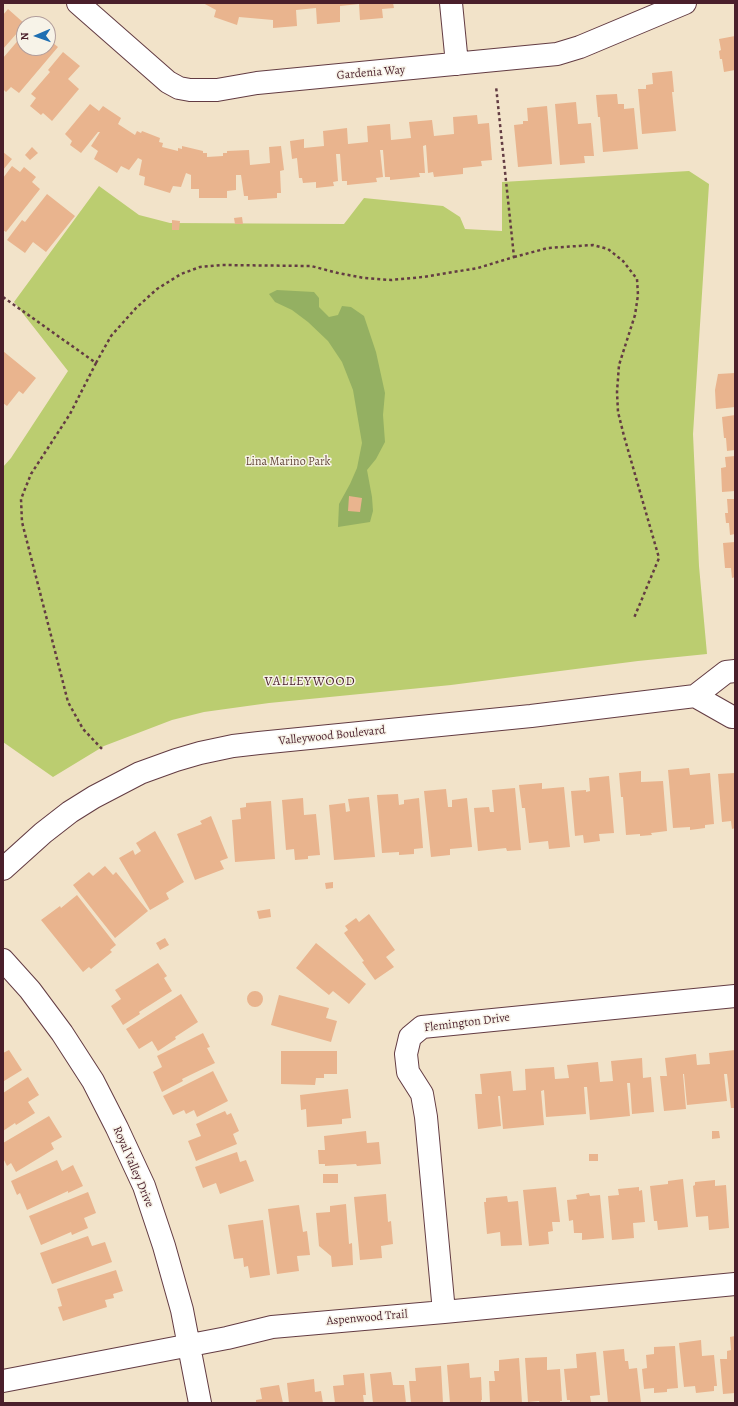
<!DOCTYPE html>
<html>
<head>
<meta charset="utf-8">
<style>
	body { margin:0 }
	#map { position:relative; width:738px; height:1406px; overflow:hidden; background:#f2e3c9; font-family:Alegreya,serif }
	canvas { display:block }
	.frame { position:absolute; inset:0; border:4px solid #4a1f2b; pointer-events:none }
	.north { position:absolute; left:16px; top:16px; width:40px; height:40px; box-sizing:border-box; background:#f7f3e8; border:1px solid #b29e9c; border-radius:50%; rotate:268deg; font-size:11px; font-weight:700; line-height:16px; text-align:center; color:#4a1f2b }
	.north::after { content:''; display:block; margin:auto; width:14px; height:18px; background:#1f6fb2; clip-path:polygon(50% 0,100% 100%,50% 72%,0 100%) }
</style>
</head>
<body>
<div id="map">
<canvas width="738" height="1406"></canvas>
<div class="frame"></div>
<div class="north">N</div>
</div>
<script>
const ctx = document.querySelector('canvas').getContext('2d');
ctx.lineJoin = 'round';
function fillPath(path, color) {
  ctx.fillStyle = color;
  ctx.fill(path, 'evenodd');
}
function shape(rows) {
  const path = new Path2D();
  for (const r of rows) {
    if (r.length === 3) {
      path.moveTo(r[0] + r[2], r[1]);
      path.arc(r[0], r[1], r[2], 0, 2 * Math.PI);
      continue;
    }
    path.moveTo(r[0], r[1]);
    for (let i = 2; i < r.length; i += 2) path.lineTo(r[i], r[i + 1]);
  }
  return path;
}
function stroke(path, color, width, dash) {
  ctx.strokeStyle = color;
  ctx.lineWidth = width;
  ctx.lineCap = dash ? 'butt' : 'round';
  ctx.setLineDash(dash || []);
  ctx.stroke(path);
}
function label(font, color, halo, rows, align = 'center') {
  ctx.font = font + ' Alegreya,serif';
  ctx.lineWidth = 3;
  ctx.setLineDash([]);
  ctx.textBaseline = 'middle';
  ctx.strokeStyle = halo;
  ctx.fillStyle = color;
  for (const [text, x, y, turn = 0] of rows) {
    ctx.save();
    ctx.translate(x, y);
    ctx.rotate((+turn || 0) * Math.PI / 180);
    ctx.textAlign = isNaN(turn) ? turn : align;
    if (halo) ctx.strokeText(text, 0, 0);
    ctx.fillText(text, 0, 0);
    ctx.restore();
  }
}
fillPath(shape([
	[689,171,709,184,693,434,699,566,707,654,638,661,451,685,269,703,204,712,172,720,104,746,53,777,3,742,3,467,11,458,68,371,14,302,99,186,139,215,170,223,344,224,364,198,443,206,460,217,465,229,502,231,502,182]
]), '#bbcd70');
fillPath(shape([
	[277,290,314,292,319,298,319,307,329,317,338,315,342,306,351,307,364,316,376,352,385,393,383,415,385,442,376,459,367,470,372,497,373,511,370,522,338,527,339,504,350,484,357,468,362,443,353,390,342,362,328,341,308,322,292,310,275,302,269,294]
]), '#94b062');
fillPath(shape([
	[203,3,277,3,277,4,285,4,285,3,393,3,394,8,382,9,383,18,360,20,359,4,340,6,340,22,317,24,316,8,296,10,297,26,273,28,273,20,239,17,237,25,214,17,216,10],
	[8,9,25,24,3,49,3,15],
	[735,36,735,70,724,72,722,59,720,59,719,51,721,50,719,39],
	[21,37,24,40,24,48,48,48,48,39,58,47,19,93,11,87,6,92,3,89,3,58],
	[63,52,80,66,68,79,79,89,52,121,43,113,41,115,30,106,36,98,31,94,50,72,48,70],
	[672,71,674,92,672,92,676,131,642,134,638,89,646,89,646,85,653,84,652,73],
	[617,94,618,104,624,104,624,109,634,108,638,149,603,152,600,117,598,117,596,95],
	[576,102,578,124,591,123,594,156,584,156,585,163,560,165,555,104],
	[90,104,99,111,103,106,121,118,118,124,135,135,137,131,141,133,142,131,160,138,159,142,163,143,162,147,178,151,178,148,182,149,182,146,203,151,203,153,207,153,207,157,223,156,223,153,227,153,227,151,249,150,250,165,270,163,269,147,281,146,284,170,280,171,281,193,277,193,277,198,248,200,248,196,244,196,241,175,236,175,236,190,227,191,227,198,199,198,199,189,191,189,191,175,186,173,181,187,173,186,170,193,144,185,145,177,139,175,142,160,138,158,129,170,121,166,117,173,94,159,98,151,91,146,100,132,98,132,81,153,70,145,72,141,65,134],
	[547,106,552,164,518,167,514,125,523,124,523,121,528,121,527,108],
	[477,115,478,124,489,123,492,160,481,161,482,166,463,168,463,174,434,177,433,172,428,173,426,145,423,146,425,173,419,173,420,177,390,180,390,177,385,177,383,150,380,150,383,177,376,178,377,182,347,185,347,181,342,181,340,154,336,154,338,181,333,182,334,186,316,188,316,182,303,183,302,178,299,178,297,158,292,159,290,141,304,139,304,148,324,146,323,131,347,128,348,144,368,142,367,126,390,124,391,140,411,138,409,122,432,120,434,136,454,134,453,117],
	[32,147,38,153,30,160,25,155],
	[3,152,12,159,3,170],
	[12,166,20,172,24,167,36,177,32,182,40,189,6,232,3,230,3,178],
	[47,194,75,216,46,252,33,242,25,253,7,240,22,220,25,222],
	[242,217,243,224,235,224,234,218],
	[172,220,180,221,179,230,172,230],
	[3,351,36,378,23,394,19,391,7,406,3,403],
	[735,373,735,407,716,409,715,390,718,374],
	[735,415,735,450,727,451,726,438,724,438,722,417],
	[735,456,735,491,722,492,721,468,726,467,725,457],
	[349,496,362,498,360,512,348,511],
	[727,499,735,499,735,534,730,535,729,523,726,523,725,513,728,513],
	[735,542,735,577,732,578,731,568,725,568,723,543],
	[689,768,690,775,710,773,714,824,705,825,705,828,690,830,690,827,673,828,668,770],
	[641,771,641,782,663,781,667,831,651,833,652,835,640,836,640,834,626,835,623,797,621,797,619,773],
	[735,773,735,828,732,829,731,821,722,822,718,774],
	[609,776,614,833,599,834,600,841,584,843,583,835,575,836,571,791,586,790,586,792,590,791,589,778],
	[542,783,542,789,564,787,570,847,549,849,548,841,529,843,525,808,522,808,519,785],
	[515,788,521,850,507,851,506,848,478,851,474,808,489,807,490,812,494,812,492,790],
	[446,789,448,807,452,807,452,800,467,798,472,847,450,849,450,855,431,857,424,791],
	[398,794,399,805,404,804,404,800,419,798,423,848,414,849,414,854,399,855,399,852,382,853,377,795],
	[369,797,375,857,334,860,329,805,345,803,346,812,350,811,348,799],
	[303,798,304,815,316,814,320,855,308,856,308,859,295,860,294,849,286,850,282,800],
	[271,801,275,859,235,862,232,820,241,819,240,808,246,807,246,803],
	[211,816,228,858,220,861,224,869,195,880,177,834,202,824,200,821],
	[155,831,184,882,166,893,169,899,150,910,119,858,133,850,135,855,141,851,136,843],
	[105,866,113,875,116,872,148,911,115,938,73,885,89,872,93,876],
	[333,882,333,888,326,889,325,883],
	[77,895,116,945,110,950,112,952,91,969,89,967,83,972,41,920,60,906,61,908],
	[270,909,271,917,259,919,257,911],
	[369,914,395,950,386,957,394,967,375,980,362,962,364,961,344,933,348,930,345,926,356,918,359,922],
	[165,938,169,945,160,950,156,943],
	[316,943,366,984,349,1004,333,991,329,995,296,968],
	[158,963,167,976,164,978,172,991,139,1012,140,1014,123,1025,111,1006,121,999,115,990],
	[255,999,8],
	[181,994,198,1022,175,1037,176,1039,158,1051,152,1041,139,1049,126,1029],
	[279,995,329,1008,326,1018,337,1021,331,1042,271,1025],
	[203,1033,210,1047,207,1048,215,1063,182,1079,183,1081,162,1092,153,1072,162,1067,157,1056],
	[9,1050,22,1070,4,1081,3,1053],
	[735,1050,735,1108,731,1108,727,1074,724,1074,727,1101,687,1105,684,1074,683,1074,686,1109,664,1111,660,1076,667,1076,665,1058,696,1054,697,1065,710,1064,709,1053],
	[281,1051,337,1051,337,1074,324,1074,324,1078,316,1078,315,1085,281,1084],
	[642,1058,643,1078,651,1077,654,1112,632,1114,630,1083,627,1083,630,1116,590,1120,587,1087,584,1087,586,1114,546,1117,544,1090,541,1091,544,1125,503,1129,500,1096,498,1096,501,1126,478,1129,475,1094,482,1094,480,1074,511,1071,513,1091,526,1090,525,1069,554,1067,555,1079,569,1078,567,1065,598,1062,600,1082,613,1081,611,1061],
	[213,1071,228,1101,197,1117,194,1110,186,1114,184,1110,173,1115,163,1096],
	[28,1077,39,1095,28,1102,35,1113,16,1125,15,1123,3,1131,3,1093],
	[348,1089,351,1118,342,1119,342,1124,307,1127,306,1109,301,1110,300,1095],
	[225,1111,227,1115,231,1113,239,1131,233,1134,237,1144,196,1161,188,1141,201,1136,196,1124],
	[49,1116,62,1137,51,1143,54,1149,16,1172,11,1163,7,1166,3,1158,3,1143],
	[366,1131,367,1143,379,1142,381,1164,357,1166,356,1164,325,1166,325,1164,319,1164,318,1150,325,1150,324,1136],
	[712,1131,719,1131,720,1138,712,1139],
	[237,1152,240,1162,246,1160,254,1181,220,1194,216,1183,203,1188,195,1167],
	[589,1154,598,1154,598,1161,589,1161],
	[57,1160,62,1171,73,1165,83,1186,68,1193,68,1191,27,1210,20,1193,17,1195,11,1181],
	[323,1174,338,1174,338,1183,323,1183],
	[683,1179,688,1227,658,1230,657,1221,654,1221,650,1186,668,1184,668,1181],
	[715,1180,715,1186,726,1185,729,1228,709,1230,708,1216,696,1217,693,1186,695,1185,695,1182],
	[556,1187,560,1222,552,1222,553,1231,548,1232,549,1244,529,1246,523,1190],
	[639,1187,639,1191,642,1190,645,1222,633,1223,634,1238,612,1240,608,1196,619,1195,618,1189],
	[88,1192,96,1213,84,1218,88,1228,72,1235,71,1232,41,1245,29,1216],
	[589,1193,590,1196,600,1195,604,1238,582,1240,582,1233,574,1233,573,1220,569,1221,567,1200,577,1199,576,1195],
	[386,1194,388,1222,391,1221,393,1244,381,1246,382,1258,360,1260,354,1197],
	[507,1196,508,1202,518,1201,522,1245,501,1246,500,1232,487,1234,484,1202,486,1202,486,1198],
	[346,1204,349,1244,352,1243,353,1265,332,1267,331,1256,319,1246,316,1213,330,1212,330,1206],
	[299,1205,303,1232,307,1231,310,1255,297,1256,299,1271,277,1274,268,1209],
	[263,1220,270,1275,250,1278,248,1266,244,1267,243,1258,234,1259,228,1225],
	[88,1236,92,1246,105,1242,112,1262,52,1284,40,1253],
	[116,1270,123,1291,113,1294,114,1298,105,1300,107,1307,63,1321,58,1307,62,1306,57,1289],
	[735,1336,735,1393,723,1394,720,1359,727,1359,727,1351,731,1350,730,1337],
	[701,1340,702,1356,714,1355,717,1386,714,1386,714,1391,696,1393,695,1386,684,1387,679,1343],
	[675,1346,678,1388,667,1389,667,1392,654,1393,654,1388,644,1389,642,1369,647,1368,646,1355,654,1354,654,1347],
	[624,1349,625,1361,628,1361,629,1369,637,1368,641,1403,608,1403,603,1351],
	[596,1352,600,1395,590,1396,591,1402,570,1403,570,1400,567,1400,564,1369,577,1368,576,1354],
	[547,1357,547,1370,560,1369,562,1401,560,1401,560,1403,540,1403,539,1401,528,1402,525,1358],
	[519,1358,522,1403,490,1403,489,1381,495,1381,494,1371,499,1371,499,1360],
	[469,1363,470,1378,481,1377,482,1400,481,1400,481,1403,450,1403,447,1365],
	[441,1366,443,1403,411,1403,409,1381,416,1381,415,1368],
	[391,1372,393,1385,404,1385,406,1403,373,1403,370,1374],
	[364,1373,366,1395,363,1395,364,1403,335,1403,333,1386,344,1385,343,1375],
	[314,1379,315,1392,321,1391,323,1403,289,1403,287,1383],
	[279,1385,283,1403,256,1403,256,1400,262,1399,260,1388]
]), '#e9b48e');
const minor = shape([
	[78,3,168,82,179,88,190,90,217,90,257,83,557,54,580,47,685,3],
	[451,3,457,64],
	[695,696,732,717,735,717],
	[3,869,43,833,70,812,94,797,140,773,176,760,200,753,233,746,259,743,531,716,695,696,726,672,735,671],
	[3,960,30,990,62,1033,93,1081,117,1128,144,1186,164,1246,182,1310,200,1403],
	[444,1312,426,1117,422,1094,408,1072,406,1054,410,1037,422,1027,735,996],
	[3,1381,227,1338,272,1327,444,1312,735,1284]
]);
stroke(minor, '#633c43', 24);
stroke(shape([
	[514,257,548,248,593,245,608,249,623,261,637,279,638,295,635,315,619,365,617,392,618,412,624,436,659,558,634,618],
	[3,297,96,363,70,414,31,474,21,499,22,522,68,702,83,729,103,750],
	[96,363,111,336,136,308,157,289,181,274,200,267,221,265,311,266,338,273,364,278,391,280,423,277,478,268,514,257,496,86]
]), '#633c43', 2.5, [3, 3]);
stroke(minor, '#fff', 22);
label('12px', '#4a1f2b', '#f7f3e8', [
	["Gardenia Way",371,73,-5],
	["Valleywood Boulevard",332,736,-6],
	["Flemington Drive",467,1023,-7],
	["Royal Valley Drive",133,1167,67],
	["Aspenwood Trail",367,1318,-5]
]);
label('12px', '#664a3c', '#f7f3e8', [
	["Lina Marino Park",288,462]
]);
ctx.letterSpacing = '1px';
label('13px', '#4a1f2b', '#f7f3e8', [
	["VALLEYWOOD",310,682]
]);
ctx.letterSpacing = '0px';
</script>
</body>
</html>
